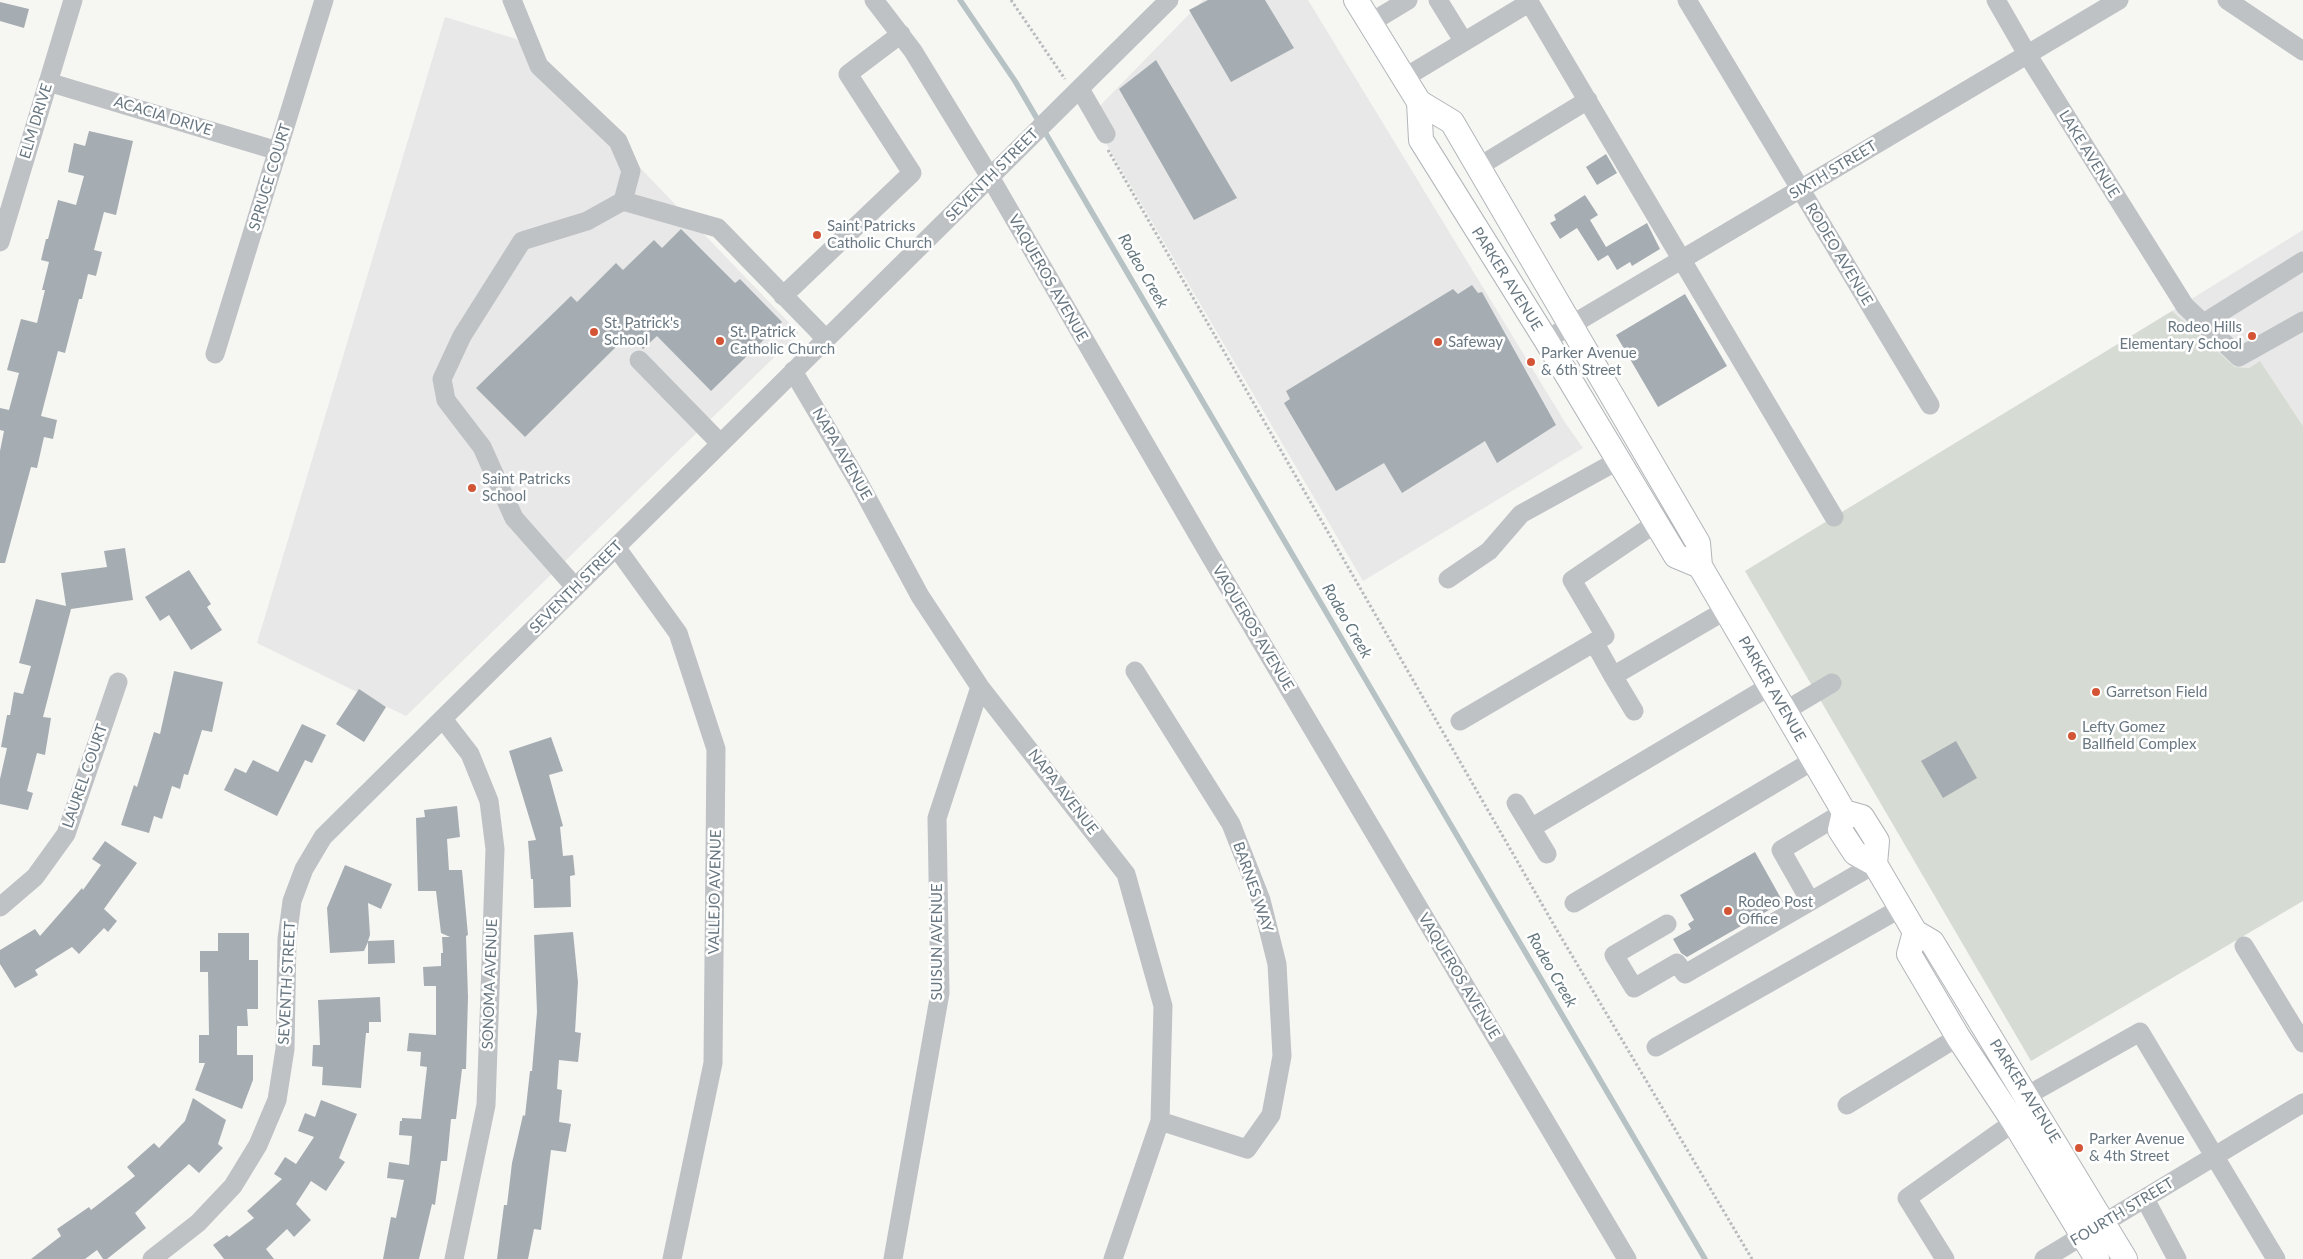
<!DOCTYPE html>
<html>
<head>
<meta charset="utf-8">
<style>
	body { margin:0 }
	canvas { display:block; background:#f6f6f3 }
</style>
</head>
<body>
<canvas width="2303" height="1259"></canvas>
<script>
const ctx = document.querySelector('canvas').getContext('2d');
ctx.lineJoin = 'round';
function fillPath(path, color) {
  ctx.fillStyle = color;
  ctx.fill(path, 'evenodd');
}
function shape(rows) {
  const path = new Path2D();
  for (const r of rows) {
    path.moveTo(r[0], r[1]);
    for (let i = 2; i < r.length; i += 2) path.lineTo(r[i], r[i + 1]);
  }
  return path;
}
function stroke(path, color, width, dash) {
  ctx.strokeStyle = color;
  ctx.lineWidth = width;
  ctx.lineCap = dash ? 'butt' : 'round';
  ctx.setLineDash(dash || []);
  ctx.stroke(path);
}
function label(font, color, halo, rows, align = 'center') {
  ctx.font = font + ' Lato,sans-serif';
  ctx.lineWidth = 5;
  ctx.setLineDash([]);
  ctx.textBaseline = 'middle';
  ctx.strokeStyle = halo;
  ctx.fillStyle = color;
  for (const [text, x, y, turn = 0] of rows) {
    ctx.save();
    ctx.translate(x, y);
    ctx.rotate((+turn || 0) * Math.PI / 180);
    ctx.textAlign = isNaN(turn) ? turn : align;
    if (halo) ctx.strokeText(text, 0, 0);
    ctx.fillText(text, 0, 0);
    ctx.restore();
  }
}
fillPath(shape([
	[1203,0,1308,0,1566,424,1583,448,1363,581,1090,116],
	[445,17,516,39,799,333,406,716,257,643],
	[2303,230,2303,426,2260,361,2249,368,2235,367,2172,311]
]), '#e7e8e7');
fillPath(shape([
	[2172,311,2235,367,2249,368,2260,361,2303,426,2303,901,2031,1061,1745,571]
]), '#d6dbd3');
stroke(shape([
	[960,0,1015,81,1705,1259]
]), '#b7c2c5', 5.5);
fillPath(shape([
	[1208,0,1265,0,1294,48,1231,82,1189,10],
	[0,2,29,9,24,28,0,21],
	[1156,60,1237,198,1194,220,1119,89],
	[89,131,133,141,116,215,104,212,94,250,102,252,96,276,88,274,82,299,79,299,65,353,58,351,41,416,57,420,53,439,44,437,37,468,31,467,5,563,0,563,0,451,4,431,0,430,0,408,9,410,19,373,7,370,21,319,37,323,45,290,42,290,49,262,41,260,46,239,48,239,58,200,76,205,84,176,68,172,74,143,85,146],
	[1606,154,1617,173,1597,185,1586,167],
	[1585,195,1598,215,1590,220,1606,247,1647,223,1660,249,1632,266,1630,262,1617,270,1608,255,1598,261,1577,228,1560,239,1550,223,1556,220,1554,215],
	[681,229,735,283,740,279,782,322,711,391,657,336,643,349,629,334,525,437,476,388,571,296,577,302,616,263,623,270,654,240,662,248],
	[1472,285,1478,293,1482,292,1556,425,1497,463,1485,441,1402,493,1384,463,1336,491,1284,403,1290,399,1286,391,1453,289,1458,294],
	[1685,294,1727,366,1658,407,1616,335],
	[125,548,133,600,71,609,43,717,51,718,45,755,37,753,27,791,33,793,28,810,0,804,0,779,7,748,1,747,7,715,10,715,14,692,23,694,31,666,19,663,36,599,66,606,61,573,107,567,104,551],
	[189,570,211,604,207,607,222,630,191,650,169,615,160,621,145,597],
	[174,671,223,682,212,732,202,730,188,775,184,774,180,789,172,786,162,819,154,816,149,833,121,825,134,785,137,787,154,732,160,734],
	[359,689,386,707,364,742,336,724],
	[302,724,326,735,312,763,305,760,277,816,224,790,235,768,246,773,253,760,278,772],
	[551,737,563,771,549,775,563,826,560,827,563,856,573,855,575,875,570,876,571,907,534,908,533,879,531,879,528,841,536,840,509,751],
	[1956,741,1977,778,1943,798,1921,761],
	[457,806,460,837,447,839,449,870,462,870,468,935,466,936,468,997,466,1069,462,1069,456,1119,451,1119,447,1161,441,1161,435,1205,432,1204,419,1259,383,1259,391,1217,396,1218,404,1180,387,1178,389,1162,409,1165,412,1136,399,1135,400,1121,402,1121,402,1118,421,1119,427,1067,420,1066,421,1052,407,1051,409,1033,436,1035,436,986,424,986,423,967,441,966,441,953,443,953,442,937,450,937,441,933,436,891,418,891,416,818,425,817,424,810],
	[105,841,137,863,104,909,117,921,108,932,104,928,79,954,72,947,35,970,38,975,15,988,0,964,0,950,35,929,40,936,82,888,83,890,101,865,92,859],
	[1755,852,1783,902,1687,957,1681,953,1673,939,1691,929,1688,924,1694,920,1680,895],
	[345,865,392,884,381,909,368,903,370,935,368,941,394,940,395,963,368,964,368,942,364,951,330,953,327,908],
	[573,932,578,982,575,1032,581,1033,578,1062,559,1060,557,1089,562,1090,559,1122,571,1124,566,1152,551,1150,541,1230,534,1229,528,1259,497,1259,504,1205,507,1205,512,1163,523,1115,525,1116,530,1071,532,1071,537,1012,534,935],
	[218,933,249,933,249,960,258,960,258,1009,247,1009,248,1026,237,1026,237,1055,253,1055,253,1080,242,1109,195,1090,205,1063,199,1063,199,1035,209,1035,208,972,200,972,200,951,218,951],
	[380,997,381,1022,369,1022,369,1033,366,1033,361,1088,322,1085,323,1067,312,1066,313,1045,320,1045,318,1000],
	[193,1098,226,1120,218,1144,223,1148,199,1173,189,1164,135,1213,146,1228,107,1259,103,1259,97,1250,85,1259,31,1259,61,1236,57,1229,89,1207,91,1210,135,1176,127,1167,154,1143,159,1148,185,1121],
	[321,1100,357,1114,339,1158,345,1162,326,1191,311,1181,296,1204,311,1220,294,1237,287,1229,266,1249,274,1259,224,1259,213,1245,227,1235,229,1237,254,1218,247,1211,282,1179,274,1174,285,1157,296,1164,314,1137,298,1131,305,1113,315,1117]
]), '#a6adb2');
const major = shape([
	[1356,0,1419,102,1452,122,1698,543,1700,566,1844,812,1840,830,1855,853,1875,864,1915,932,1932,942,2125,1259],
	[1419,102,1421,140,1546,340,1676,556,1700,566],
	[1844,812,1862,817,1877,841,1875,864],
	[1915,932,1909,954,1958,1037,2014,1122,2097,1259]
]);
stroke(major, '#b2b6b9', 26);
stroke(shape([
	[1011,0,1065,79],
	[1108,150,1558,932,1752,1259]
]), '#b8bbbd', 3, [2.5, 2.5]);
stroke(shape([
	[512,0,539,66,618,141,631,171,623,201],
	[874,0,913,51,990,177,1209,554,1627,1259],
	[1438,0,1464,42],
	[1528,0,1834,517],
	[1687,0,1930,405],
	[1996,0,2027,54,2185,306,2239,357,2303,321],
	[2227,0,2303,51],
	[1370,23,1408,0],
	[1404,78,1530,2],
	[48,82,278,151],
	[1080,89,1106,134],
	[1478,167,1588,100],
	[0,242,73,0],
	[783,296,912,173,848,74,901,34],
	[2202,324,2303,261],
	[1546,340,2119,0],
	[215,354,324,0],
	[639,360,720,443],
	[793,371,859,483,920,596,980,687,1126,874,1163,1006,1160,1121,1113,1259],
	[616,547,678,633,716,749,713,1063,672,1259],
	[1448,579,1489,551,1521,514,1619,460],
	[575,587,514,518,482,447,446,400,442,379,462,336,522,241,587,221,623,201,718,228,826,339],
	[1594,642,1613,676],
	[1135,671,1231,824,1261,900,1277,964,1282,1056,1271,1115,1247,1149,1160,1121],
	[1634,711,1613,676,1726,610],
	[1785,711,1832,683],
	[443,719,470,754,489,801,495,849,486,1105,454,1259],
	[1460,721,1605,636,1572,580,1656,523],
	[1516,803,1547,854],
	[1531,828,1770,686],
	[1810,901,1781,850,1844,812],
	[1574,903,1814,760],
	[0,907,35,877,66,834,118,682],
	[1667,924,1614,955,1634,988,1677,963,1685,974,1875,864],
	[2244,946,2303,1043],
	[1656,1047,1901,908],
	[2028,1095,2140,1032,2276,1259],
	[1847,1105,1958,1037],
	[2145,1199,2177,1259],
	[152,1259,198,1223,233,1186,258,1145,277,1100,285,1049,287,939,292,901,304,869,323,837,1169,0],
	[893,1259,940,993,937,818,980,687],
	[1945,1259,1907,1198,2014,1122],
	[2044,1259,2303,1103]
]), '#bec2c5', 19);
stroke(major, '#fff', 24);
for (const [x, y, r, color] of [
	[817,235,5,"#d35536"],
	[594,332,5,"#d35536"],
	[2252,336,5,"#d35536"],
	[720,341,5,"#d35536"],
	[1438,342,5,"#d35536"],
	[1531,362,5,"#d35536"],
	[472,488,5,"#d35536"],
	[2096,692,5,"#d35536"],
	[2072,736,5,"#d35536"],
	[1728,911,5,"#d35536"],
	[2079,1148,5,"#d35536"]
]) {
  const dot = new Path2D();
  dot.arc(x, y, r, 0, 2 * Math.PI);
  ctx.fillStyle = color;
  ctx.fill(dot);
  stroke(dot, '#fff', 2);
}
label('15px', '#687781', '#fff', [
	["ACACIA DRIVE",163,116,17],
	["ELM DRIVE",36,121,-73],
	["LAKE AVENUE",2089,154,58],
	["SIXTH STREET",1833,170,-31],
	["SEVENTH STREET",992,175,-45],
	["SPRUCE COURT",270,177,-73],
	["RODEO AVENUE",1839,254,59],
	["VAQUEROS AVENUE",1048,278,60],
	["PARKER AVENUE",1507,279,58],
	["NAPA AVENUE",842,454,60],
	["SEVENTH STREET",576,587,-45],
	["VAQUEROS AVENUE",1253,628,59],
	["PARKER AVENUE",1772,689,60],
	["LAUREL COURT",85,776,-71],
	["NAPA AVENUE",1063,792,52],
	["BARNES WAY",1253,887,71],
	["VALLEJO AVENUE",715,892,-89],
	["SUISUN AVENUE",937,942,-90],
	["VAQUEROS AVENUE",1459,976,59],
	["SEVENTH STREET",287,983,-87],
	["SONOMA AVENUE",490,984,-88],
	["PARKER AVENUE",2025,1091,58],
	["FOURTH STREET",2122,1212,-31]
]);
label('15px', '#687781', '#fff', [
	["Saint Patricks",827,226],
	["Catholic Church",827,243],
	["St. Patrick's",604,323],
	["School",604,340],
	["Rodeo Hills",2242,327,"right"],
	["Elementary School",2242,344,"right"],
	["St. Patrick",730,332],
	["Catholic Church",730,349],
	["Safeway",1448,342],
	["Parker Avenue",1541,353],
	["& 6th Street",1541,370],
	["Saint Patricks",482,479],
	["School",482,496],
	["Garretson Field",2106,692],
	["Lefty Gomez",2082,727],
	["Ballfield Complex",2082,744],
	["Rodeo Post",1738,902],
	["Office",1738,919],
	["Parker Avenue",2089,1139],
	["& 4th Street",2089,1156]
], 'left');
label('italic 16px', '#63777e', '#fff', [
	["Rodeo Creek",1143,271,60],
	["Rodeo Creek",1347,621,60],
	["Rodeo Creek",1552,970,60]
]);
</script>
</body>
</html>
